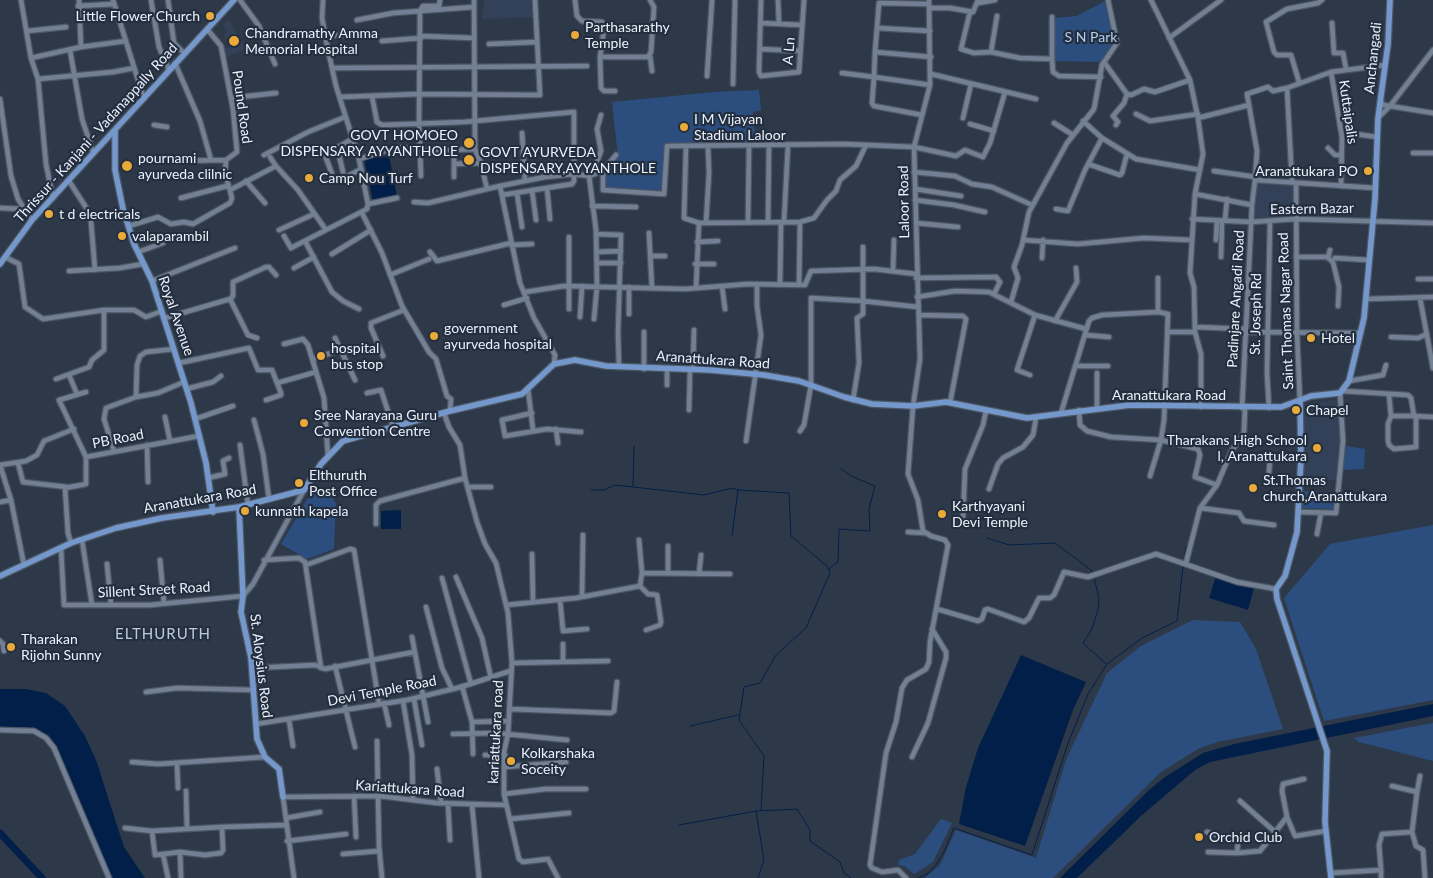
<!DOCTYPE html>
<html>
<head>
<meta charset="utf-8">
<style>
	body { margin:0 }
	canvas { display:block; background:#2d3949 }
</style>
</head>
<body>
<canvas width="1433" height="878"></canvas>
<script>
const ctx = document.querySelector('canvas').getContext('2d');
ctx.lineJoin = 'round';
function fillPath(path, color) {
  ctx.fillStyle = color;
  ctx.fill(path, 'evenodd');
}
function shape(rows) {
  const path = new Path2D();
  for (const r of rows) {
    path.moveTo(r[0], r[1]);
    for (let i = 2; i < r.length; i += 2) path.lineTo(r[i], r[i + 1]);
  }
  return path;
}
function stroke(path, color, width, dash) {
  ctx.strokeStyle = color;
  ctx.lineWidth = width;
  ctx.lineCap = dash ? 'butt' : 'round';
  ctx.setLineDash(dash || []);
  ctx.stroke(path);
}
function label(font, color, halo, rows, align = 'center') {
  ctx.font = font + ' Lato,sans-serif';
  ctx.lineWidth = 4.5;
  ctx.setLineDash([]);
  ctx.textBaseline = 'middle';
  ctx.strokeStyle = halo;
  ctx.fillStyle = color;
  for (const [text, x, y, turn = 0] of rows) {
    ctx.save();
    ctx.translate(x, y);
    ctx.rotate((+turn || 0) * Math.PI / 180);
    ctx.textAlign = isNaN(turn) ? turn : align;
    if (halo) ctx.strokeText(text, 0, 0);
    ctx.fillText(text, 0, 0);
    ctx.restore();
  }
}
fillPath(shape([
	[484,0,532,0,535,17,482,19],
	[229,20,246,49,226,57,223,49,230,47,224,36,227,31,223,25],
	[1257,182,1295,184,1294,217,1252,221],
	[1338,400,1341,440,1337,480,1301,480,1303,405,1306,403]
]), '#324157');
fillPath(shape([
	[1107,0,1117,43,1104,62,1053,61,1055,18,1077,16],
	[759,90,761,110,753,112,756,143,665,143,662,190,659,192,609,189,606,185,606,169,618,156,612,102,715,92],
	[1346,446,1365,449,1364,469,1341,470],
	[1302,491,1334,492,1333,509,1302,508],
	[311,493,333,498,336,504,334,549,307,559,281,544],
	[1433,525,1433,700,1324,721,1284,598,1330,544],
	[1193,620,1240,622,1256,649,1283,729,1217,742,1198,749,1161,772,1053,878,925,878,940,865,956,830,1036,858,1066,760,1107,673,1141,646],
	[1433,723,1433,761,1359,742,1354,738],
	[941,819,952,823,933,862,914,874,905,866,898,865,899,860,915,854]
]), '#2b4e7f');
fillPath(shape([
	[389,156,397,196,373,201,364,159],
	[401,510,401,529,381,529,381,511],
	[1216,576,1254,588,1248,610,1209,598],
	[1021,655,1086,682,1073,710,1025,846,959,824,966,787,978,748],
	[0,689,25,689,46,693,65,706,85,736,96,760,124,847,145,878,110,878,47,737,36,730,24,727,0,728],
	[1433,704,1433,716,1210,762,1195,770,1141,816,1077,878,1060,878,1149,790,1165,777,1203,753,1234,744]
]), '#011f48');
stroke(shape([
	[633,487,634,446],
	[591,490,604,490,615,485,704,495,732,488,738,490,789,493,791,536,828,567,830,573,806,628,776,655,760,683,744,687,739,720,764,756,761,810],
	[732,536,738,490],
	[987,538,1009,545,1055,543,1091,570,1092,574],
	[1184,559,1186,547],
	[829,569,838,562,839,529,870,531,869,509,875,486,851,476,841,469],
	[1094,578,1099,598,1098,609,1092,629,1083,643,1106,664],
	[690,726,738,715],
	[756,811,764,860,758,878],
	[679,825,756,811,797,809,810,830,810,841,840,862,844,873,851,878],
	[918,878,927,874,936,865,944,852,954,828,1032,855,1068,743,1088,694,1107,664,1142,638,1177,621,1183,566]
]), '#011f48', 1);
stroke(shape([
	[0,833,42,878]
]), '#011f48', 7);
const minor = shape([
	[21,0,31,58,38,79,46,164,53,198],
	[79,0,81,47],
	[113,0,144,99],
	[151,0,159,47,169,70],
	[168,0,174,43,184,53],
	[240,0,259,26,275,64],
	[474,0,475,149,481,163,487,189,500,186,520,283,534,318,555,355,554,364],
	[575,0,577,16,582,21,602,22,604,29,600,57,648,57,651,52,654,7,650,0],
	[761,0,759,72,761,76,799,72,804,0],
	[778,0,779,24],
	[1151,0,1190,80,1198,118],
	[978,3,995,0],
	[929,4,879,3,877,28,930,31],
	[78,6,113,4],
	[930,8,950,8,973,12,978,0],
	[970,12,961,49,974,53,991,52,1020,58,1052,59,1052,17],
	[357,20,393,13,474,7],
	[761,23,802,25],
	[1332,23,1334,53,1343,53,1346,69],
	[877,28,875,52,931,57],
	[27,31,66,27],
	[327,36,355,34],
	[421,36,473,38],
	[1169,38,1221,0],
	[382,41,421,38],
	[489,44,537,42],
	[760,49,800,51],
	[70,50,82,119,93,152],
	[991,52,997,16],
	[650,56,652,71],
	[600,57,601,88,604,91,615,91],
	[31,58,81,47,126,41],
	[1052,59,1053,72,1059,76,1101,77],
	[1104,62,1127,94],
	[175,63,200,121,211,160],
	[333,68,587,66],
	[1331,72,1342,137,1341,186],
	[842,73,874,77,875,52],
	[931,74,1036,99],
	[707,76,712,0],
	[38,79,113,72,134,68],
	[1299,82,1291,55,1277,55,1274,52,1266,22,1287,9,1318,3,1322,0],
	[733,84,735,0],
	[1287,88,1292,182],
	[1127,94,1131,95,1144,89,1155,92,1190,80],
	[372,96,377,122,382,125,464,122,574,112,574,181,572,184,502,195],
	[340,97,419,94,540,95,535,0],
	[231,98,276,93],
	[0,99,11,176,18,199,32,220],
	[1381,101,1383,105,1390,106,1433,50],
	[1136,114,1150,121,1198,114],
	[922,115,874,106,872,103,874,77,930,85],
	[963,118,971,84],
	[1378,118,1390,106,1433,113],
	[1083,121,1102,138,1136,159,1200,170],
	[1054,123,1073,135],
	[970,124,994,131],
	[154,125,167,127],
	[1116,125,1118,122,1113,116,1124,103,1127,94],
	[522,133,525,181],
	[1348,133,1377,137],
	[337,147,343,172],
	[686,147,684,218,699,223,800,222,814,218,827,200,836,191,840,180,856,166,866,145],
	[1328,148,1335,155,1342,155],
	[454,150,454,177],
	[1413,153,1433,153],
	[264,155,308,132,345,117],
	[270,157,276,166],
	[359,159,398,147,432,151,475,149],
	[170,161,226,160,237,152,233,109,221,46,207,29],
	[454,164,481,163],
	[1088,164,1120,175,1122,173,1127,154],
	[603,171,616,155],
	[1214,171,1256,177],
	[914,172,955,176,972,184,992,187,1032,205],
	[332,174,325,155,352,139],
	[592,175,601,151,597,129,601,115],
	[421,176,419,123,420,11,423,6,439,6,440,0],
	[589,176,596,230,597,286,594,319],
	[344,178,361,169],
	[1255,180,1257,151,1247,94,1268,87,1273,91,1287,88,1331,72,1385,65],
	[69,181,87,209,91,222,95,270],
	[246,181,265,203],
	[1296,183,1297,333,1300,402],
	[500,186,545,177,574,174,589,176,603,171,603,190,664,194,667,146,844,144,914,147,956,156,965,150,983,157,990,143,1005,92],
	[547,188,550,219],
	[915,189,961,196],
	[230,190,276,166,298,190,326,230,367,209,368,204,359,159,336,86,328,50,322,18,323,0],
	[532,190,536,220],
	[517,193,522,227],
	[1195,194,1252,205],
	[181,198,227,186],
	[915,200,954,205,985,212],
	[414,202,428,203,487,189],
	[368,204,397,198],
	[592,206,636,207],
	[0,208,24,209],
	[1056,209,1068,211,1085,170,1102,138],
	[362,213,382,253,402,306,429,352,436,359,447,396,451,399,450,411],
	[1192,219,1251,222,1295,219,1433,223],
	[1225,220,1227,199],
	[784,221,788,145],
	[748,222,749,146],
	[768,222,769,145],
	[706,223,709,173,708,147],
	[916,223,958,227],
	[129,226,158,217,171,224,184,222,193,224,230,203,232,198,225,173,226,160],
	[279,230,314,214],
	[649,233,652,288],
	[596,234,621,235,618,333,619,367],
	[284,236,291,248,326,230],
	[569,237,569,309],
	[1023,240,1078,244,1144,238,1191,240],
	[1216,240,1217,221],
	[305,241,332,292,343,301,359,309],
	[697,242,718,241],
	[511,245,532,244],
	[138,252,163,243],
	[430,252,437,261,511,243],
	[597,252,621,251],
	[332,254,371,230],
	[650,256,665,256],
	[5,257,19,264,25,307,43,319,104,310,134,310,146,317,162,311],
	[1221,257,1222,221],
	[1296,257,1328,257,1330,250],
	[1327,257,1333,262,1339,287,1338,306],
	[1042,258,1043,240],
	[1335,258,1368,260],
	[597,263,621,263],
	[695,264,714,264],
	[294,268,314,257],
	[69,271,120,268,143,264],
	[893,271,894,240],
	[390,275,429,259],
	[916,278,996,277,1000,282,994,294],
	[1418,279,1433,279],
	[152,281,235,248],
	[780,285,781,222],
	[799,285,800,222],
	[722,286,725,309],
	[629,287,629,314],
	[696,288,699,223],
	[525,292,564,286,685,289,748,284,805,285,811,271,874,269,916,274],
	[917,297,955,291,989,292,1035,315,1086,329],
	[1420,298,1433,368],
	[230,299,248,335,257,338],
	[1366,299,1433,297],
	[1011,302,1018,278,1014,267,1022,245,1029,212,1067,143,1094,109,1102,65,1117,43,1108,0],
	[504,305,527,298],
	[1158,312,1158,278],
	[919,315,963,316,966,319,950,403],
	[580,317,582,286],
	[165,318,230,299,233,296,233,282,266,267,269,267,276,275],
	[1055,321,1077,282,1076,268],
	[1195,327,1245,329],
	[644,332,644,369],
	[1168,332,1195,332],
	[1245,332,1361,333],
	[1085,335,1109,337],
	[1391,337,1418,338,1427,334],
	[335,338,355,380],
	[284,344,303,339,308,345,324,398,328,456],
	[383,356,371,328,371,323,404,310],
	[313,359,340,350],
	[179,363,249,348,258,370,272,370,281,393,281,395,266,400],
	[1077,366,1108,366],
	[667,370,667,385],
	[693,370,694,330],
	[1097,373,1097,408],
	[69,375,77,394],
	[1030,375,1017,370,1035,315],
	[56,379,89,367,92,360,104,350,104,310],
	[1349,381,1383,375,1386,365],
	[277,383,316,372],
	[186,389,213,382,221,376],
	[528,389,533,430],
	[1343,391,1408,395,1411,398,1414,416,1433,417],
	[367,393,381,390,393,427],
	[1389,395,1391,416,1414,416],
	[136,397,137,365,140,356,146,352,174,349],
	[853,400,859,363,857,318,863,314,863,247],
	[1201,407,1201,354,1195,332,1194,287,1190,273,1195,194,1203,154,1198,118,1249,105],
	[1242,408,1252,205,1255,180,1375,188],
	[1269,408,1267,373,1270,221],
	[689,410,690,370],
	[1079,410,1080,425,1087,431,1111,437,1161,440,1198,449,1200,455,1195,477,1217,485],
	[444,413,449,427,460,445,465,478,477,522,485,544,496,563,508,613,512,663,508,734,504,752,504,794,519,859,523,862,548,859,558,878],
	[532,413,502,420,505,436,547,429,581,432],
	[1061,413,1089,321,1092,318,1102,315,1158,312,1168,314,1164,420,1161,440,1150,476],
	[1391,416,1388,424,1388,441,1389,445,1394,449,1416,447,1416,417],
	[165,417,170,441],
	[195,419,233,406],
	[254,420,263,454,269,499],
	[556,429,558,443],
	[800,431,804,425,811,385,811,298,863,301,918,307],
	[746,441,761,335,757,306,757,284],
	[147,445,148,482],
	[240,445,248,505],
	[114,451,104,419,106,408,136,397,158,393,184,382],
	[86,457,59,400,86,392],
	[18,463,23,482,67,487],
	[1269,472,1270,459,1301,459],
	[208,478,225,474,223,461,229,458],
	[468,487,491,487],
	[989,489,998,464,1003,458,1023,447,1033,435,1036,418],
	[11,500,24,565],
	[0,502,11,500,0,465,26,461,37,455,44,441,74,429],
	[1200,508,1239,513,1244,521,1274,525],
	[1299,512,1336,513,1343,441,1340,393],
	[963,518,965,469,983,425,986,411],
	[376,524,376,505,380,501,465,478],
	[908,532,925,533],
	[1317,534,1321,513],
	[82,540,92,605],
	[639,540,642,573],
	[71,543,68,533,65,488,86,484,86,457,199,436],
	[668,546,668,573],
	[61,548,64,605,150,605,243,596,253,584,304,490],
	[532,554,533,602],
	[160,560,164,603],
	[264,560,299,558,305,562,321,668],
	[1186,563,1200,508,1217,485,1231,452,1244,432,1245,408],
	[107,564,111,605],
	[306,565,350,549,354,550,379,703],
	[699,574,701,555],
	[456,577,482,638,491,678],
	[442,578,471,684],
	[640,586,648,594,657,595,661,622,660,625,646,630],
	[582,597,583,535],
	[560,600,563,631,587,629],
	[506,605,576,598,640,586,642,573,730,574],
	[426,607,442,668,452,689],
	[937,609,978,621,982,619,985,610,988,609,1024,622,1029,618,1039,598,1050,598,1054,595,1064,572,1088,577,1156,554,1237,582,1276,589],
	[412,637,428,722],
	[0,641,3,644,4,651],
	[563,644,563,662],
	[512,663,608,661],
	[335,666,355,747],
	[252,668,315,665,325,669,414,652],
	[462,686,472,722,473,754],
	[146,692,177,688,254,690],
	[414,699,422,745],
	[403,701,412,755,413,800],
	[384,703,389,725],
	[510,709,611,713,614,711,617,682],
	[289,720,293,746],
	[472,722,509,721],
	[256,724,407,700,461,687,510,671],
	[0,730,34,731,46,738,54,748,109,878],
	[453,734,497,733,567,740],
	[377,741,379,846,382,878],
	[485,755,505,755],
	[912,757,928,723,946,658,946,652,932,629],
	[132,762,158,764,265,757],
	[177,763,178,788],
	[505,767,566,762],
	[437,769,441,803],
	[1392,786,1417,792,1412,832,1416,846,1423,850,1425,878],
	[186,791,187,829],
	[1417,792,1420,776],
	[504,794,546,789,586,789],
	[354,796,356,837],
	[1240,801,1274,831],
	[448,804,450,840],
	[472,805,479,878],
	[1287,817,1295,836,1326,831],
	[286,818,320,812],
	[510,819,569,813],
	[222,827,223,850,221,853,205,855,180,852,155,855,152,831,222,827,287,825],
	[125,828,152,831],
	[1207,832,1238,841,1237,853],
	[287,841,346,834],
	[180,852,181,878],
	[1208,852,1237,853,1260,851,1287,817,1282,791,1283,784,1304,779],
	[163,854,168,878],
	[343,854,379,851],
	[1381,870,1381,878],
	[1331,873,1381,870,1379,845,1382,834,1412,832],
	[294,878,283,797,380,796,437,803,506,805],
	[906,878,898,870,882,872,872,868,870,865,886,753,896,722,902,688,907,680,926,669,929,662,930,642,948,545,945,540,931,536,923,531,918,500,908,474,913,406,920,359,914,147,930,85,929,0]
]);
const major = shape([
	[115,130,115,170,123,209,134,244,152,281,191,403,206,463,213,512],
	[0,264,32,220,234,0],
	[1300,402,1301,459,1297,532,1285,576,1276,589,1277,599,1327,751,1325,822,1331,878],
	[239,507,243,596,241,612,251,658,257,739,265,757,279,769,283,797],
	[0,576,71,543,116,528,162,518,239,507,304,490,321,464,343,441,450,411,522,394,554,364,575,360,606,366,710,370,764,375,799,381,844,397,872,404,913,406,946,402,1027,418,1130,405,1281,407,1311,396,1340,393,1349,381,1364,318,1375,199,1378,118,1388,44,1390,0]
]);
stroke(minor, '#4c5664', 7);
stroke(major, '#4c5664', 8);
stroke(minor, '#738093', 4.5);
stroke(major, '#7498cb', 5.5);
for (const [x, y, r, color] of [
	[210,16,5,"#eaaa39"],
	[575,35,5,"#eaaa39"],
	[234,41,6,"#eaaa39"],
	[684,127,5,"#eaaa39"],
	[469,143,6,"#eaaa39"],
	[469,160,6,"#eaaa39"],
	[127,166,6,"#eaaa39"],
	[1368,171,5,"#eaaa39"],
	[309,178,5,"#eaaa39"],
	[49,214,5,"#eaaa39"],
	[122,236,5,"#eaaa39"],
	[434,336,5,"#eaaa39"],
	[1311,338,5,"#eaaa39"],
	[321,356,5,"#eaaa39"],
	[1296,410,5,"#eaaa39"],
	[304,423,5,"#eaaa39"],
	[1317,448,5,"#eaaa39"],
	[299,483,5,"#eaaa39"],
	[1253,488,5,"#eaaa39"],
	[245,511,5,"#eaaa39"],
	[942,514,5,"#eaaa39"],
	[11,647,5,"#eaaa39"],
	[511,761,5,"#eaaa39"],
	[1199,837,5,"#eaaa39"]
]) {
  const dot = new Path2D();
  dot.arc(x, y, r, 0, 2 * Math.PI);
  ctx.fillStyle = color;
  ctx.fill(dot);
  stroke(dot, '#232e3e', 2);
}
label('14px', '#eaf1fc', '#232e3e', [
	["Little Flower Church",200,16,"right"],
	["Parthasarathy",585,27],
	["Temple",585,43],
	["Chandramathy Amma",245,33],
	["Memorial Hospital",245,49],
	["I M Vijayan",694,119],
	["Stadium Laloor",694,135],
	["GOVT HOMOEO",458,135,"right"],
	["DISPENSARY AYYANTHOLE",458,151,"right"],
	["GOVT AYURVEDA",480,152],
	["DISPENSARY,AYYANTHOLE",480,168],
	["pournami",138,158],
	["ayurveda clilnic",138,174],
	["Aranattukara PO",1358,171,"right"],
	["Camp Nou Turf",319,178],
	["t d electricals",59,214],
	["valaparambil",132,236],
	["government",444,328],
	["ayurveda hospital",444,344],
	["Hotel",1321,338],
	["hospital",331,348],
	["bus stop",331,364],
	["Chapel",1306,410],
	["Sree Narayana Guru",314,415],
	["Convention Centre",314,431],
	["Tharakans High School",1307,440,"right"],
	["l, Aranattukara",1307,456,"right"],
	["Elthuruth",309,475],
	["Post Office",309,491],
	["St.Thomas",1263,480],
	["church,Aranattukara",1263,496],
	["Karthyayani",952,506],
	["Devi Temple",952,522],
	["kunnath kapela",255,511],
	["Tharakan",21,639],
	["Rijohn Sunny",21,655],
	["Kolkarshaka",521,753],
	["Soceity",521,769],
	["Orchid Club",1209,837]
], 'left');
label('14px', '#b4ccee', '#232e3e', [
	["S N Park",1091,37]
]);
label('14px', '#eaf1fc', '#232e3e', [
	["A Ln",789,51,-85],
	["Anchangadi",1373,58,-84],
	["Pound Road",242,107,82],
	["Kuttaipalis",1348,112,82],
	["Thrissur - Kanjani - Vadanappally Road",96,133,-48],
	["Laloor Road",904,202,-91],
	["Eastern Bazar",1312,209,-1],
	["Padinjare Angadi Road",1236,299,-87],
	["Saint Thomas Nagar Road",1286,311,-92],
	["St. Joseph Rd",1256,314,-89],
	["Royal Avenue",176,316,71],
	["Aranattukara Road",713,360,4],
	["Aranattukara Road",1169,395],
	["PB Road",118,439,-11],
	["Aranattukara Road",200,499,-10],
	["Sillent Street Road",154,590,-3],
	["St. Aloysius Road",261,666,83],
	["Devi Temple Road",382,691,-11],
	["kariattukara road",496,732,-87],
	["Kariattukara Road",410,789,4]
]);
ctx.letterSpacing = '1px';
label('15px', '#bccadf', '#232e3e', [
	["ELTHURUTH",163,634]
]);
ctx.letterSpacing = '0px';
</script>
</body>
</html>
